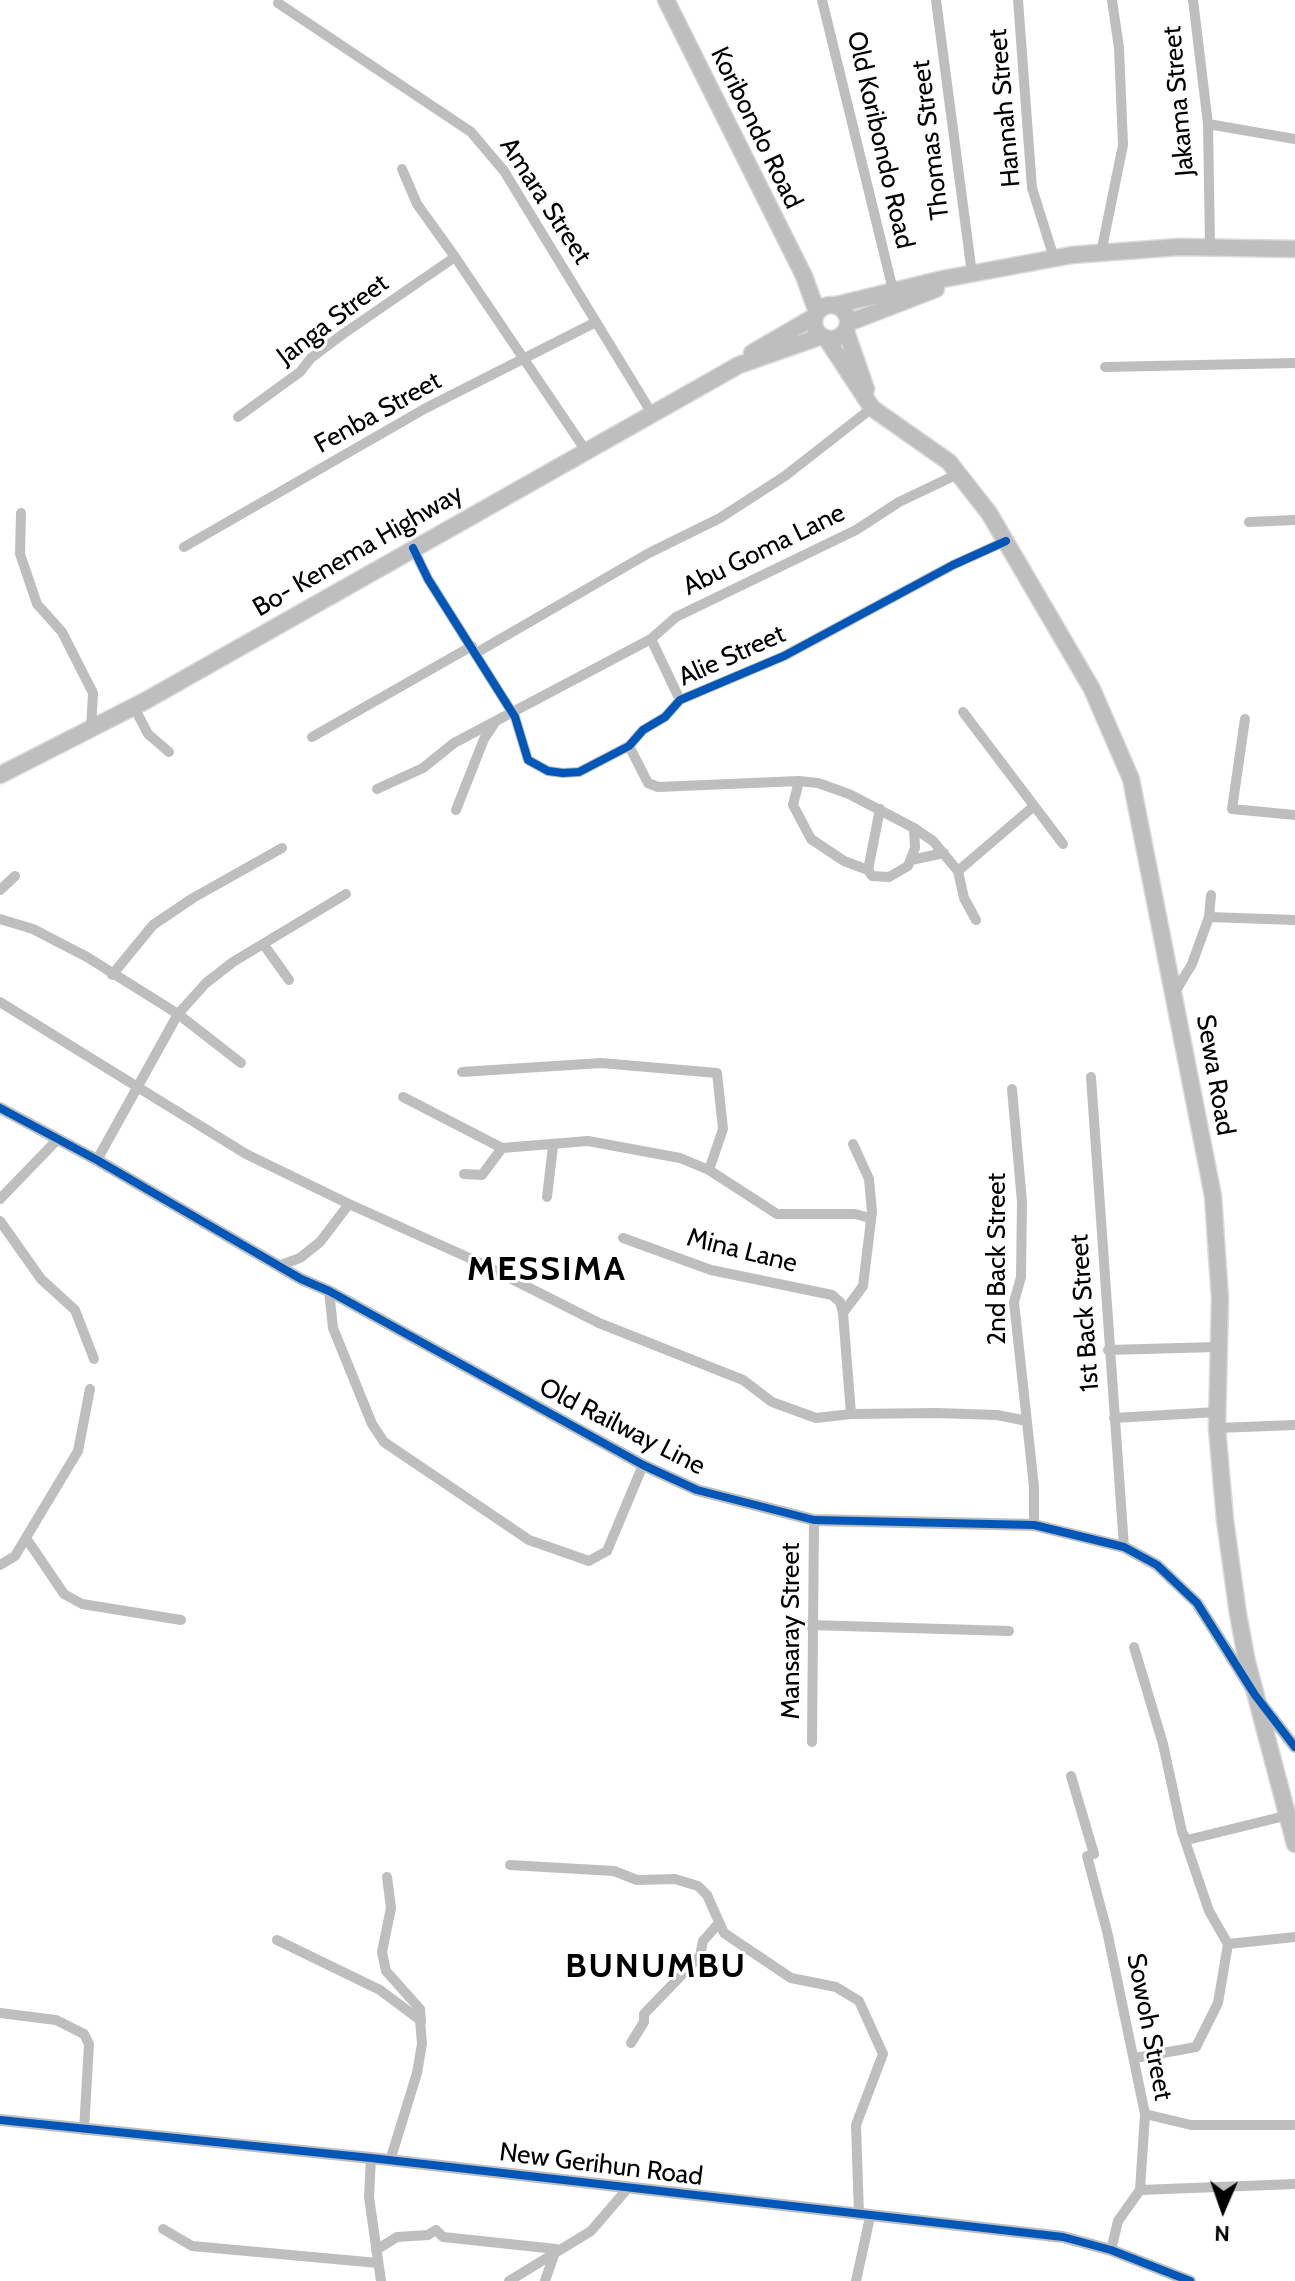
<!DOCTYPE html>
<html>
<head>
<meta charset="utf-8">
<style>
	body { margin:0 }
	#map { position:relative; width:1295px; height:2281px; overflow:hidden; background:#fff; font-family:Cabin,sans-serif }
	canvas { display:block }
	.north { position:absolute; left:1183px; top:2169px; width:80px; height:80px; -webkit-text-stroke:6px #fff; paint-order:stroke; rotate:182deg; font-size:22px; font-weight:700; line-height:32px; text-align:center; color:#000 }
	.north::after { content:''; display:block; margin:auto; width:28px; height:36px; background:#000; clip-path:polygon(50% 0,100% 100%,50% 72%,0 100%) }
</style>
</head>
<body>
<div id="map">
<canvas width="1295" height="2281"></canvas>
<div class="north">N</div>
</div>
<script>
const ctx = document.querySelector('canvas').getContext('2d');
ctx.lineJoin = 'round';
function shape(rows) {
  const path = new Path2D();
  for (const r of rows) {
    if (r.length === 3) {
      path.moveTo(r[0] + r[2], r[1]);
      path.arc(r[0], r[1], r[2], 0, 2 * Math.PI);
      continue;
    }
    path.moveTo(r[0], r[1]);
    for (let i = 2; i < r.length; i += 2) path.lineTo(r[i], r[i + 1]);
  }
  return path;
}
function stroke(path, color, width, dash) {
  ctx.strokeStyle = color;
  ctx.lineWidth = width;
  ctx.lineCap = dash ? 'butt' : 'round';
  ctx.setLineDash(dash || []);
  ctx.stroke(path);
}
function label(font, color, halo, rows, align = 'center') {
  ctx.font = font + ' Cabin,sans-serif';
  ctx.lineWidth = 6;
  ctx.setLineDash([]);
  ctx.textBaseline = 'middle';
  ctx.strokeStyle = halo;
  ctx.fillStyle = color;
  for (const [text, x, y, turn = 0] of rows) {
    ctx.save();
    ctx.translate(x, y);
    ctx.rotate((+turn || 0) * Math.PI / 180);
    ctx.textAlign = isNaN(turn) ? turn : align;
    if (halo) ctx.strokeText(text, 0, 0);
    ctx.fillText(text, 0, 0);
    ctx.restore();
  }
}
const primary = shape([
	[846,331,866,389],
	[826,338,872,408,949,462,989,513,1092,689,1131,779,1213,1196,1220,1299,1217,1428,1225,1520,1238,1614,1247,1662,1295,1844]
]);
const trunk = shape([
	[666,0,804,276,817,312],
	[831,322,17],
	[836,305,943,279,1072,255,1179,247,1295,249],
	[848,323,936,289],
	[752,353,814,317],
	[0,775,145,701,739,365,822,336]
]);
stroke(primary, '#dbdbdb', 19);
stroke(trunk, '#dbdbdb', 19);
stroke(shape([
	[822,0,893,290],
	[936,0,972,274],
	[1018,0,1032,188,1054,258],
	[1193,0,1208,124,1210,246],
	[278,3,471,132,504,171,651,412],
	[1208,124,1295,139],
	[402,169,417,204,455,257],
	[1101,253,1123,145,1119,48,1112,0],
	[1105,367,1295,363],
	[238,417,300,372,311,358,343,334,455,257,586,451],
	[21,513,20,554,37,604,62,632,93,693,91,730],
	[1249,522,1295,520],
	[184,547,426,408,596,322],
	[413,548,428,579,515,717,528,760,548,771,563,773,579,772,629,746,643,730,665,717,680,700,784,656,953,565,1006,541],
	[476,653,649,553,720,518,785,476,872,408],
	[680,700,651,639,676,617,856,530,899,502,960,473],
	[134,707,148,734,169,752],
	[963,712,1063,844],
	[1245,719,1232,809,1295,815],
	[312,737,472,646],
	[629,746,648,783,658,787,799,781,818,783,849,794,914,828,933,841,958,871,1034,806],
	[799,781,793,805,811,839,844,861,868,870],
	[377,789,423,768,454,743,651,639],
	[880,809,868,870,872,876,889,877,908,866,915,848,914,828],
	[456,810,484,739,496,721],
	[911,860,944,853],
	[958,871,964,898,976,920],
	[0,890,15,876],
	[1209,917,1295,920],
	[0,919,33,929,87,957,178,1014,241,1063],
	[264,945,289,980],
	[112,975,153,925,193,898,282,848],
	[1175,992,1192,964,1209,917,1211,895],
	[0,1002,246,1154,349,1204,320,1242,300,1258,278,1266],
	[462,1072,601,1063,717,1073,723,1129,709,1170],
	[1091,1077,1124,1547],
	[1012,1089,1022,1202,1021,1277,1014,1302,1034,1487,1034,1525],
	[403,1097,502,1148,588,1141,680,1158,709,1170,777,1214,855,1214,870,1218],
	[97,1160,178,1014,206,983,233,962,346,894],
	[464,1174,482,1175,502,1148],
	[547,1197,553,1146],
	[0,1199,58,1139],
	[349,1204,476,1261,599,1323,743,1380,772,1402,816,1418,851,1414,937,1413,997,1415,1027,1421],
	[0,1221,41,1279,75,1310,94,1359],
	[623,1238,711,1270,832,1295,840,1302,843,1313],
	[329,1291,333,1328,372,1424,384,1442,529,1540,589,1561,607,1551,643,1465],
	[1108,1350,1217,1347],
	[851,1414,843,1313,863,1286,872,1212,869,1179,853,1144],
	[1114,1418,1217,1412],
	[1217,1428,1295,1425],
	[26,1538,64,1594,82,1604,181,1620],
	[0,1565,15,1556,78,1451,90,1389],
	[810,1625,1009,1631],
	[1134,1647,1163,1744,1182,1832,1209,1911,1228,1944,1295,1937],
	[812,1742,814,1520],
	[1071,1776,1094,1854,1087,1856,1107,1931,1145,2114,1140,2190,1118,2221,1111,2250],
	[1183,1834,1187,1840,1289,1815],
	[510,1865,614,1871,637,1880,675,1879,698,1886,707,1895,724,1933,791,1978,836,1987,859,2001,883,2054,856,2125,859,2215],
	[387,1877,391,1908,382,1952,386,1971,420,2009,421,2022],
	[277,1940,380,1990,420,2020,422,2044,417,2073,390,2161],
	[0,2013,56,2020,84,2034,89,2044,84,2130],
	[631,2043,644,2022,644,2014,700,1956,703,1941,719,1923],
	[1135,2058,1196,2047,1218,2003,1228,1944],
	[1145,2114,1191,2125,1295,2125],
	[371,2158,369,2197,381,2281],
	[1140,2190,1295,2184],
	[163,2229,192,2246,378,2263],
	[376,2250,397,2237,428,2235,436,2230,443,2237,556,2249],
	[509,2281,591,2231,628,2188],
	[545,2281,556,2249],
	[856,2281,870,2217]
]), '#bebebe', 10);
stroke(shape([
	[0,1108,97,1160,301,1279,329,1291,643,1465,697,1490,814,1520,1034,1525,1124,1547,1157,1565,1197,1603,1250,1687],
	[1260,1702,1295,1747],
	[0,2120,371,2158,1063,2237,1111,2250,1190,2281]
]), '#bebebe', 12);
stroke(primary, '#bebebe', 16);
stroke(trunk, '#bebebe', 16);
stroke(shape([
	[413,548,428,579,515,717,528,760,548,771,563,773,579,772,629,746,643,730,665,717,680,700,784,656,953,565,1006,541],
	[0,1108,97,1160,301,1279,329,1291,643,1465,697,1490,814,1520,1034,1525,1124,1547,1157,1565,1197,1603,1255,1695,1295,1747],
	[0,2120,371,2158,1063,2237,1111,2250,1190,2281]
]), '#0057b8', 8);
label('26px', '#000', '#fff', [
	["Jakama Street",1179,101,-95],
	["Hannah Street",1005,108,-95],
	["Koribondo Road",756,128,64],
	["Old Koribondo Road",880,140,77],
	["Thomas Street",931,140,-97],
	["Amara Street",545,201,57],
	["Janga Street",333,320,-37],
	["Fenba Street",378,413,-29],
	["Abu Goma Lane",764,550,-26],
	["Bo- Kenema Highway",358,551,-30],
	["Alie Street",732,656,-24],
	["Sewa Road",1215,1075,80],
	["Mina Lane",742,1251,14],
	["2nd Back Street",997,1259,-90],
	["1st Back Street",1085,1313,-94],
	["Old Railway Line",622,1427,27],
	["Mansaray Street",791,1631,-90],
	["Sowoh Street",1149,2027,79],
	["New Gerihun Road",601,2165,7]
]);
ctx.letterSpacing = '2px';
label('bold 34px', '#000', '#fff', [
	["MESSIMA",547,1270],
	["BUNUMBU",656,1967]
]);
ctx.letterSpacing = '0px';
</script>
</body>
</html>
